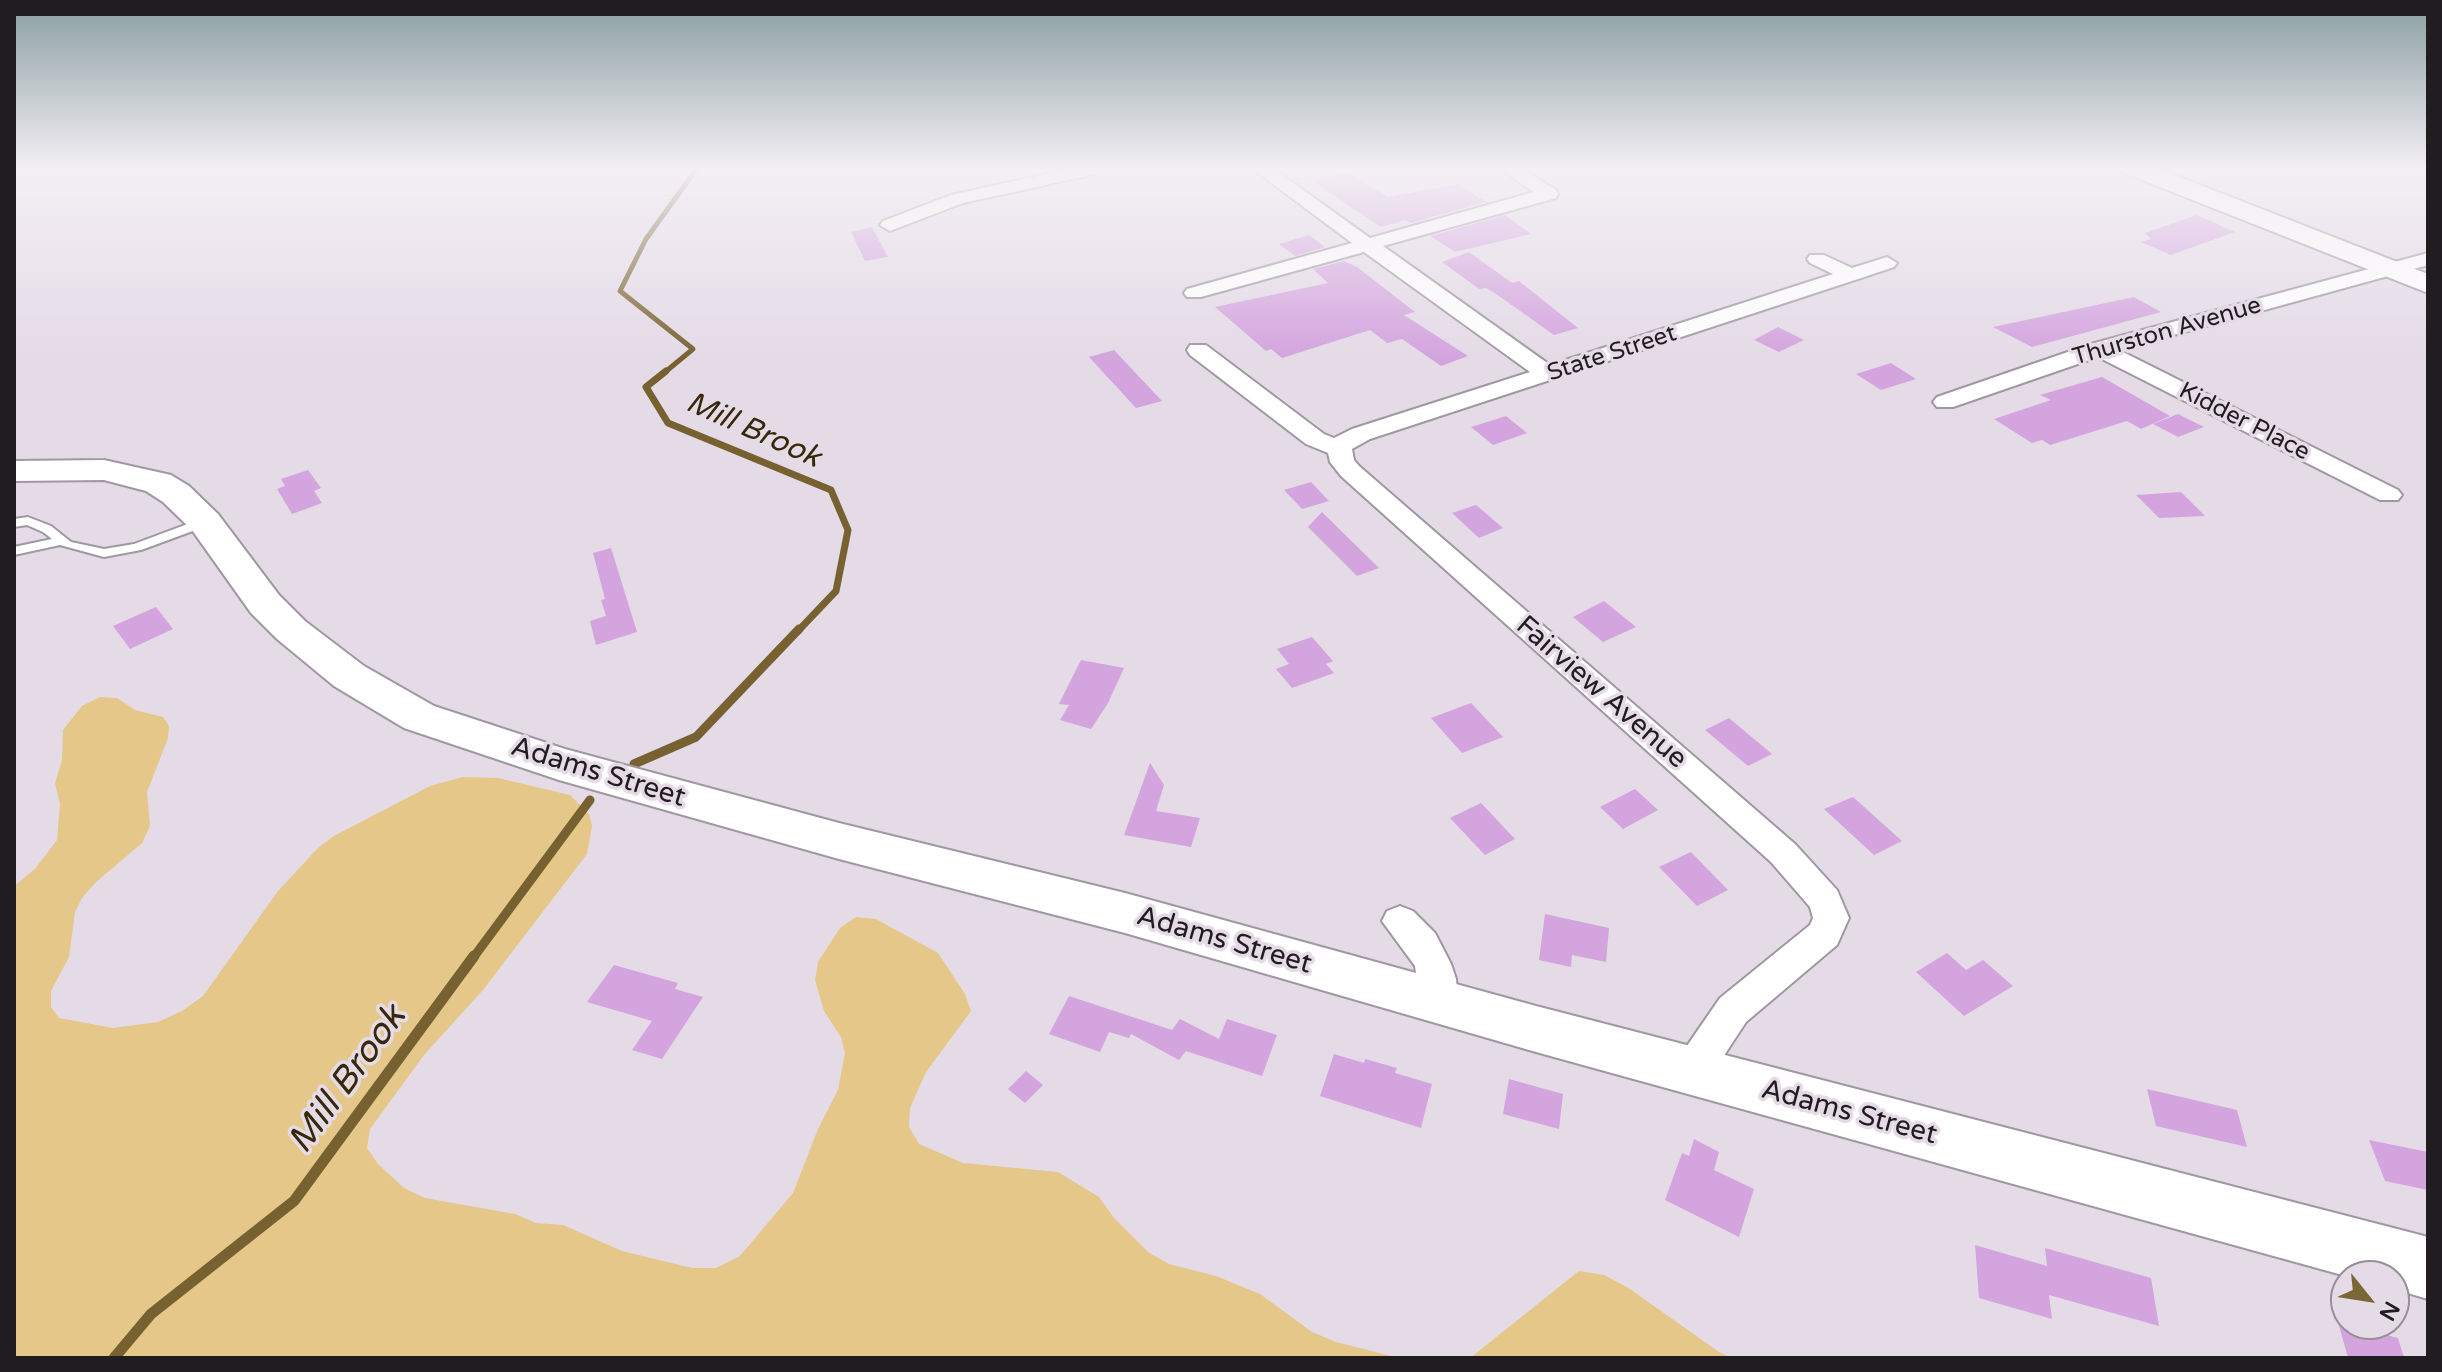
<!DOCTYPE html>
<html>
<head>
<meta charset="utf-8">
<style>
	body { margin:0 }
	#map { position:relative; width:2442px; height:1372px; overflow:hidden; background:#e4dbe6; font-family:"Varela Round",sans-serif }
	canvas { display:block }
	.frame { position:absolute; inset:0; border:16px solid #201c20; pointer-events:none }
	.north { position:absolute; left:2330px; top:1260px; width:80px; height:80px; box-sizing:border-box; background:#e4dbe6; border:2px solid #968f97; border-radius:50%; rotate:120deg; font-size:22px; font-weight:700; line-height:32px; text-align:center; color:#201c20 }
	.north::after { content:''; display:block; margin:auto; width:28px; height:36px; background:#7b6635; clip-path:polygon(50% 0,100% 100%,50% 72%,0 100%) }
</style>
</head>
<body>
<div id="map">
<canvas width="2442" height="1372"></canvas>
<div class="frame"></div>
<div class="north">N</div>
</div>
<script>
const ctx = document.querySelector('canvas').getContext('2d');
ctx.lineJoin = 'round';
function fillPath(path, color) {
  ctx.fillStyle = color;
  ctx.fill(path, 'evenodd');
}
function shape(rows) {
  const path = new Path2D();
  for (const r of rows) {
    path.moveTo(r[0], r[1]);
    for (let i = 2; i < r.length; i += 2) path.lineTo(r[i], r[i + 1]);
  }
  return path;
}
function stroke(path, color, width, dash) {
  ctx.strokeStyle = color;
  ctx.lineWidth = width;
  ctx.lineCap = dash ? 'butt' : 'round';
  ctx.setLineDash(dash || []);
  ctx.stroke(path);
}
function label(font, color, halo, rows, align = 'center') {
  ctx.font = font + ' "Varela Round",sans-serif';
  ctx.lineWidth = 7;
  ctx.setLineDash([]);
  ctx.textBaseline = 'middle';
  ctx.strokeStyle = halo;
  ctx.fillStyle = color;
  for (const [text, x, y, turn = 0] of rows) {
    ctx.save();
    ctx.translate(x, y);
    ctx.rotate((+turn || 0) * Math.PI / 180);
    ctx.textAlign = isNaN(turn) ? turn : align;
    if (halo) ctx.strokeText(text, 0, 0);
    ctx.fillText(text, 0, 0);
    ctx.restore();
  }
}
fillPath(shape([
	[100,697,117,698,135,710,163,717,169,726,168,738,147,792,150,826,142,843,95,883,82,898,75,912,69,957,51,991,51,1007,59,1018,113,1028,158,1022,182,1011,203,996,278,891,318,848,334,836,430,786,463,777,498,778,570,795,589,814,592,826,587,854,483,990,424,1055,370,1129,367,1148,378,1164,404,1188,425,1198,515,1214,536,1223,563,1225,622,1251,692,1268,716,1268,740,1256,793,1193,818,1129,838,1090,845,1053,841,1037,824,1011,815,980,818,962,840,928,856,917,876,919,938,953,965,994,971,1011,926,1072,910,1108,909,1127,919,1144,963,1163,1058,1172,1099,1197,1114,1218,1148,1252,1169,1264,1216,1276,1260,1294,1312,1332,1336,1342,1399,1358,14,1358,14,886,35,869,57,840,60,804,55,783,62,760,63,730,82,706],
	[1579,1271,1604,1275,1627,1287,1719,1352,1732,1358,1470,1358]
]), '#e4c789');
stroke(shape([
	[664,373,693,349,620,291,646,239,698,167]
]), '#776130', 5);
stroke(shape([
	[666,371,646,387,668,423,831,490,848,530,836,591,798,631]
]), '#776130', 7);
stroke(shape([
	[634,764,696,737,799,629],
	[473,958,590,800]
]), '#776130', 9);
stroke(shape([
	[114,1358,151,1314,294,1201,474,956]
]), '#776130', 11);
fillPath(shape([
	[1348,172,1388,197,1458,184,1486,202,1411,223,1405,220,1381,227,1312,181],
	[1505,215,1531,234,1455,252,1430,236],
	[2197,215,2235,232,2171,255,2141,242,2151,239,2145,233],
	[872,227,888,257,865,261,851,232],
	[1309,235,1325,247,1295,256,1279,244],
	[1469,252,1512,283,1519,281,1578,328,1554,335,1499,296,1486,288,1479,289,1442,262],
	[1344,261,1357,267,1415,312,1404,315,1468,356,1441,366,1402,339,1387,343,1370,330,1282,358,1271,349,1266,351,1215,307,1328,283,1313,269],
	[2134,297,2161,312,2032,347,1993,327],
	[1778,327,1804,340,1779,352,1754,340],
	[1114,350,1162,401,1136,408,1089,357],
	[1891,363,1916,379,1881,390,1856,374],
	[2102,377,2170,416,2141,429,2127,421,2050,445,2042,440,2032,443,1994,419,2051,400,2040,395],
	[2178,414,2204,427,2178,437,2153,424],
	[1506,416,1527,433,1493,445,1471,427],
	[308,470,321,488,314,491,322,503,292,514,277,489,285,486,281,479],
	[1311,482,1329,501,1302,509,1284,490],
	[2181,492,2205,516,2159,518,2136,495],
	[1476,505,1503,528,1479,538,1452,513],
	[1322,512,1379,568,1357,576,1308,527],
	[611,548,637,632,596,645,590,621,606,616,601,600,605,599,593,553],
	[1604,601,1636,627,1603,642,1573,617],
	[156,607,173,629,130,649,113,626],
	[1312,637,1333,661,1326,664,1334,673,1292,688,1276,669,1289,664,1277,649],
	[1081,660,1124,668,1108,703,1091,729,1060,720,1069,705,1059,704],
	[1471,703,1503,737,1462,753,1431,718],
	[1729,718,1772,754,1748,766,1705,730],
	[1150,763,1164,785,1156,811,1200,818,1191,847,1124,835],
	[1635,789,1658,810,1623,829,1600,807],
	[1853,797,1902,841,1874,855,1824,809],
	[1481,803,1515,839,1485,855,1450,818],
	[1691,852,1728,890,1697,906,1659,867],
	[1545,914,1609,928,1606,962,1572,955,1571,967,1539,960],
	[1947,953,1966,970,1983,960,2013,986,1964,1016,1916,972],
	[614,965,678,983,675,989,703,997,662,1059,632,1050,652,1021,587,1002],
	[1069,996,1172,1030,1180,1019,1219,1039,1227,1019,1277,1035,1262,1076,1186,1051,1179,1060,1131,1034,1129,1038,1109,1032,1100,1052,1049,1034],
	[1334,1054,1364,1063,1365,1059,1397,1068,1395,1073,1432,1084,1421,1128,1320,1096],
	[1026,1071,1043,1085,1025,1103,1008,1089],
	[1509,1079,1563,1094,1559,1129,1503,1114],
	[2147,1089,2237,1110,2247,1147,2156,1126],
	[1694,1139,1719,1152,1714,1170,1754,1189,1739,1237,1665,1200,1682,1153,1689,1156],
	[2369,1140,2428,1152,2428,1190,2385,1181],
	[1975,1245,2047,1266,2045,1248,2151,1278,2159,1326,2049,1295,2052,1319,1979,1298],
	[2338,1322,2398,1338,2404,1358,2348,1358]
]), '#d3a4de');
const lane = shape([
	[28,517,51,526,71,542,104,549,134,544,201,519,209,519,211,522,209,525,141,550,104,557,60,545,14,555,14,547,52,539,43,532,27,525,14,527,14,519,28,517]
]);
const street = shape([
	[1078,167,1114,167,1105,172,963,203,890,231,880,225,883,221,951,195,1078,167],
	[1250,167,1271,167,1370,238,1534,192,1497,167,1519,167,1556,190,1558,194,1556,198,1383,246,1550,365,1833,274,1810,263,1807,259,1810,255,1824,255,1852,268,1887,257,1897,263,1894,267,1858,279,1370,439,1352,449,1354,460,1359,466,1795,844,1837,890,1849,918,1837,945,1746,1022,1706,1083,1692,1089,1678,1083,1673,1071,1678,1059,1720,998,1810,925,1813,918,1810,907,1771,862,1341,476,1330,462,1328,453,1306,444,1190,355,1187,350,1190,345,1206,345,1324,434,1334,438,1352,429,1530,372,1364,252,1201,297,1187,297,1184,293,1187,289,1352,243,1250,167],
	[2428,253,2428,265,2119,350,2398,490,2402,495,2398,500,2380,500,2098,357,1953,407,1937,407,1933,402,1937,397,2091,344,2428,253],
	[1400,906,1413,911,1435,933,1451,964,1456,979,1458,1002,1452,1013,1439,1018,1426,1013,1420,1002,1415,966,1382,921,1387,911,1400,906]
]);
const secondary = shape([
	[2119,167,2154,167,2428,274,2428,293,2122,172,2119,167],
	[104,460,171,475,189,486,218,514,279,595,305,621,364,666,434,706,565,749,839,823,1125,893,1536,1006,2428,1237,2428,1299,2394,1289,2394,1276,2346,1276,1536,1052,1125,933,839,859,559,780,404,728,334,686,277,639,251,613,192,530,163,502,146,491,104,480,14,481,14,461,104,460]
]);
stroke(lane, '#9f97a1', 4);
stroke(street, '#9f97a1', 4);
stroke(secondary, '#9f97a1', 4);
fillPath(lane, '#fff');
fillPath(street, '#fff');
fillPath(secondary, '#fff');
const sky = ctx.createLinearGradient(0, 0, 0, 359);
sky.addColorStop(0, '#899ea1');
sky.addColorStop(0.47, '#f3eff4');
sky.addColorStop(1, '#f3eff400');
ctx.fillStyle = sky;
ctx.fillRect(0, 0, 2442, 359);
label('24px', '#201c20', '#e4dbe6', [
	["Thurston Avenue",2167,332,-16],
	["State Street",1612,354,-18],
	["Kidder Place",2244,422,27]
]);
label('28px', '#201c20', '#e4dbe6', [
	["Fairview Avenue",1601,693,41],
	["Adams Street",598,773,17],
	["Adams Street",1224,941,16],
	["Adams Street",1849,1113,15]
]);
label('italic 30px', '#362808', '#e4dbe6', [
	["Mill Brook",753,431,24]
]);
label('italic 36px', '#362808', '#e4dbe6', [
	["Mill Brook",348,1080,-54]
]);
</script>
</body>
</html>
